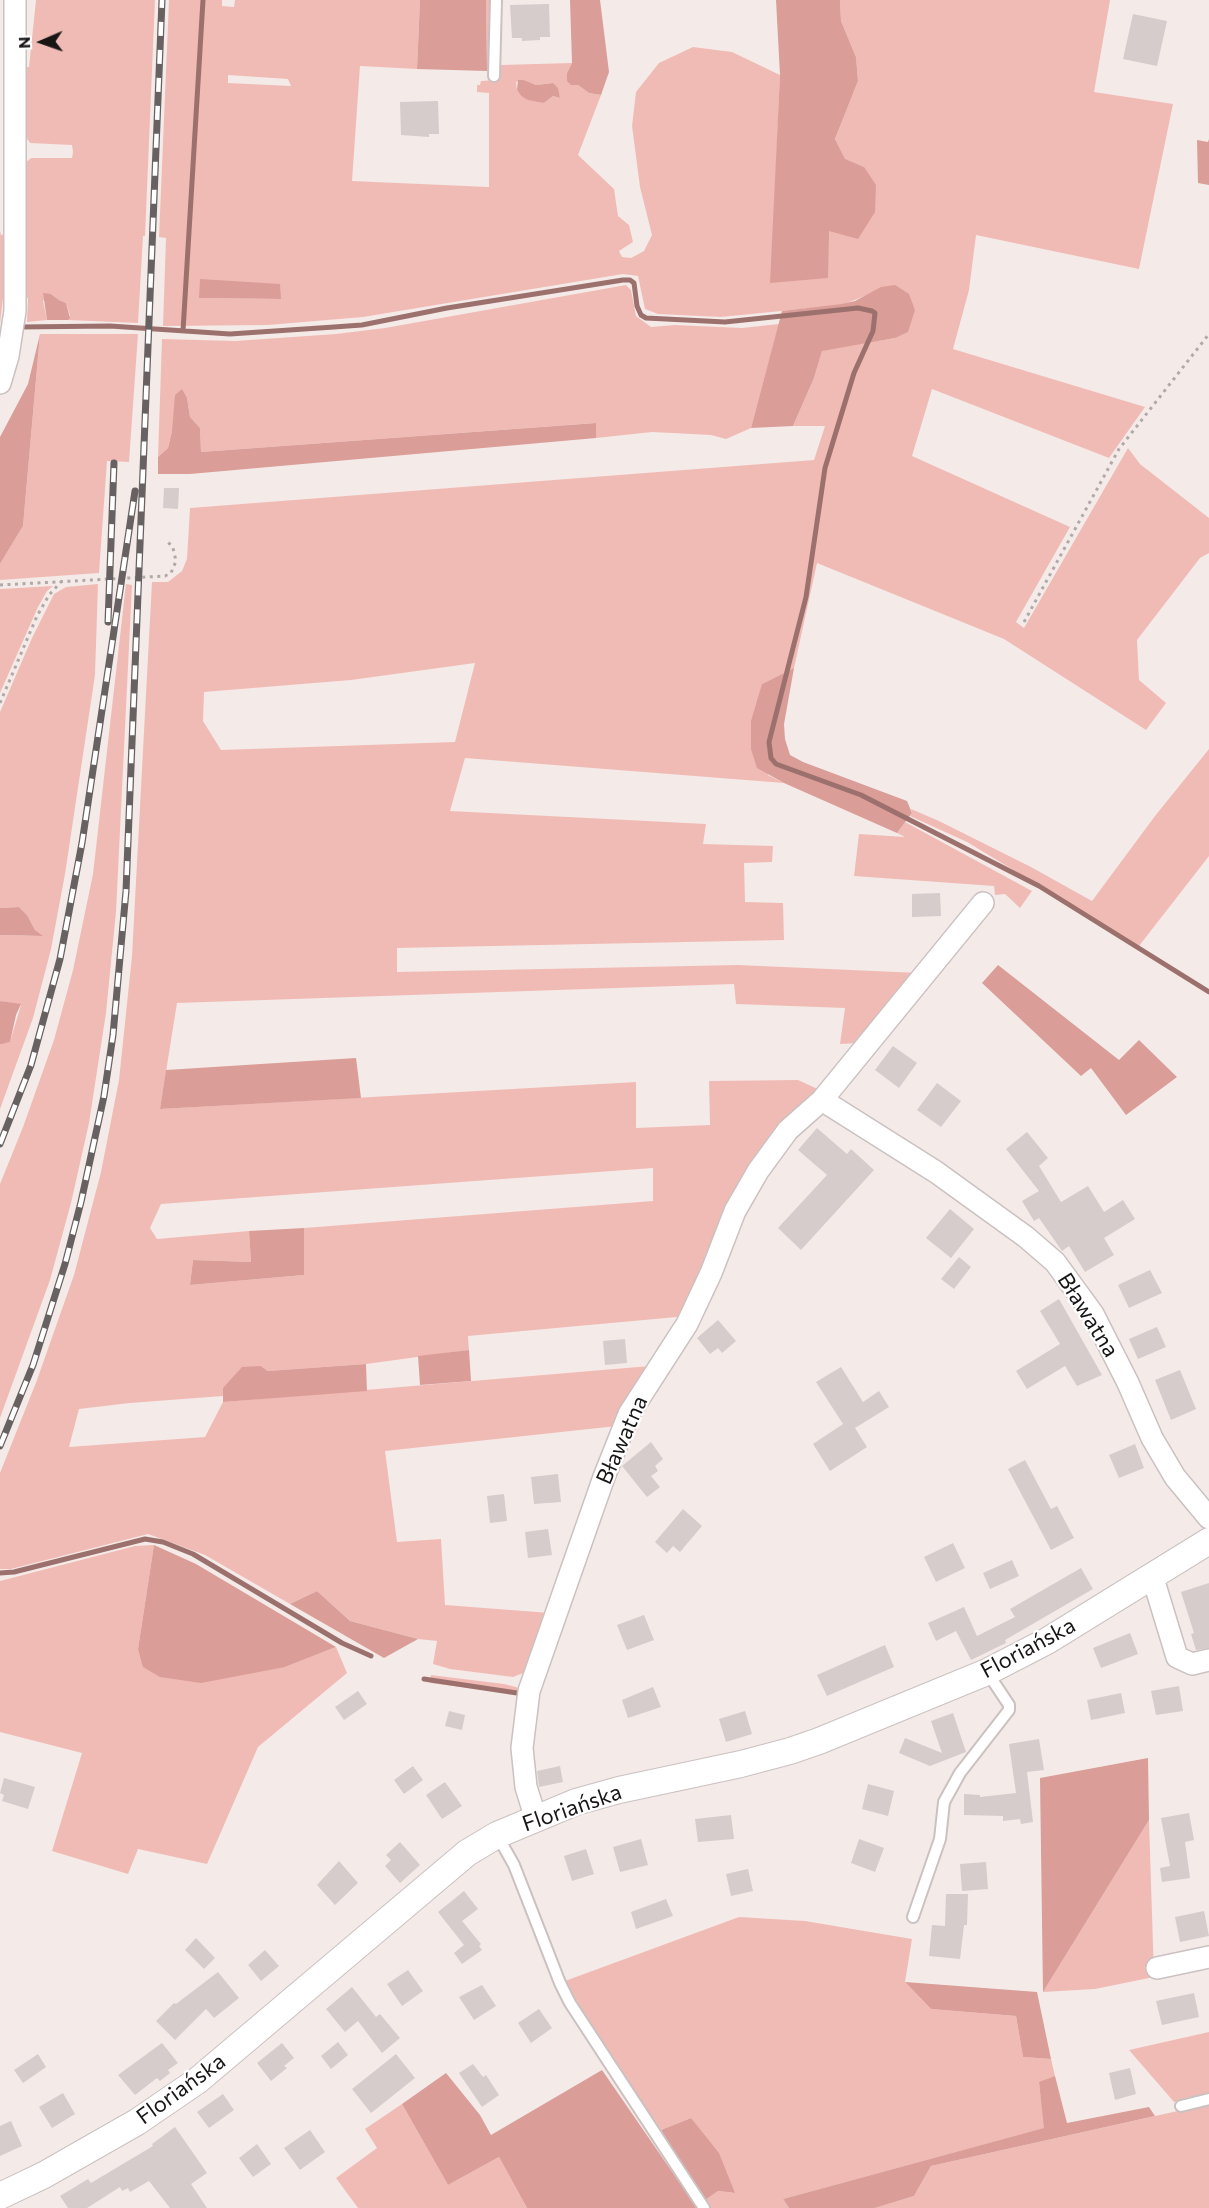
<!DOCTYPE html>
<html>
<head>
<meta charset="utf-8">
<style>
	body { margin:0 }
	#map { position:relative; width:1209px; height:2208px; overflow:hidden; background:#f4ebe9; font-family:Commissioner,sans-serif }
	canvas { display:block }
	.north { position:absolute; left:12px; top:12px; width:60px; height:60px; -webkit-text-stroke:4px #fff; paint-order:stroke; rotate:268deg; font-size:16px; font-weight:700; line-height:24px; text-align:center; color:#181515 }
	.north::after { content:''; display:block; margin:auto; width:21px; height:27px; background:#181515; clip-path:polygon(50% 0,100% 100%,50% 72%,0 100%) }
</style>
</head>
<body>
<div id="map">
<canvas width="1209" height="2208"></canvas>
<div class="north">N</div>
</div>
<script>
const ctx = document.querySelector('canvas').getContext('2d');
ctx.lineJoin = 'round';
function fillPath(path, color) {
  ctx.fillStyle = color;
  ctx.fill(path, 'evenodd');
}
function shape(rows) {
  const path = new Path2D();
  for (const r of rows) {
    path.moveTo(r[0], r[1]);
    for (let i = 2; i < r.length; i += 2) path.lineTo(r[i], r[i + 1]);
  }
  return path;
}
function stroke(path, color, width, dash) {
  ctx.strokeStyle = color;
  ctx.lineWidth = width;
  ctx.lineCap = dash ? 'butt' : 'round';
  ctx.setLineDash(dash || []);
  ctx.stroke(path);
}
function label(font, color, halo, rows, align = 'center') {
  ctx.font = font + ' Commissioner,sans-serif';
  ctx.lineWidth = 4.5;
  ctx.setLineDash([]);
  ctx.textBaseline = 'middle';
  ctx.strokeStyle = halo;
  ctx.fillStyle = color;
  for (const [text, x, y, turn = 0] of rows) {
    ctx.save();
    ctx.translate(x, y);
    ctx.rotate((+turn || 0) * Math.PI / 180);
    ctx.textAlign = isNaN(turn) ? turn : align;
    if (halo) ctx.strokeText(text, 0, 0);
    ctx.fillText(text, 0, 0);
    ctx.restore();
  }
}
fillPath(shape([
	[36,0,155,0,145,236,143,236,138,323,68,320,70,315,66,303,59,300,51,294,43,301,47,320,27,322,28,298,24,297,24,164,31,158,72,158,73,152,72,145,30,143,24,134,23,67,29,67],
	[169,0,222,0,222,6,234,7,235,0,420,0,417,69,360,66,352,181,489,187,489,93,477,92,477,85,480,85,481,81,496,80,500,35,500,65,572,63,567,73,578,85,589,93,601,95,578,155,614,189,618,216,629,225,633,242,619,251,622,257,631,258,644,251,652,235,640,187,632,126,636,92,659,63,693,47,732,52,780,75,771,283,829,230,864,167,845,160,835,139,858,81,856,57,841,21,840,0,1110,0,1094,92,1173,104,1139,269,976,235,969,290,953,349,1145,407,1109,458,932,389,912,456,1070,527,1016,622,1024,628,1128,448,1140,464,1209,518,1209,553,1200,558,1137,640,1139,680,1166,703,1146,730,1004,639,817,563,794,668,762,684,768,775,784,783,465,758,450,811,706,824,703,844,773,846,772,862,744,863,745,902,783,903,784,940,397,948,397,972,738,965,919,973,858,1043,840,1044,845,1008,736,1004,734,984,177,1003,160,1109,636,1082,636,1128,710,1125,709,1081,798,1080,822,1091,802,1110,697,1291,677,1317,468,1336,469,1350,366,1364,268,1371,261,1366,223,1388,223,1396,130,1403,79,1409,69,1447,205,1437,223,1402,650,1366,617,1426,385,1451,397,1542,441,1539,445,1605,550,1613,531,1670,513,1677,450,1669,433,1664,437,1641,418,1639,350,1621,317,1591,290,1604,205,1555,148,1534,11,1569,0,1569,0,1473,37,1380,74,1275,101,1172,119,1080,132,956,152,582,168,582,182,571,187,559,190,508,814,460,825,426,793,426,814,378,822,350,895,338,867,295,842,305,721,317,658,314,645,309,638,276,623,274,363,317,268,325,163,326,166,238,159,237],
	[228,75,288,79,291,86,228,83],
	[524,80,536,85,553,83,560,98,553,96,544,103,521,96,517,90,516,82],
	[280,284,280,299,199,298],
	[475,663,455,742,221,750,203,721,204,692,351,680],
	[653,1168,653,1201,304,1228,304,1275,190,1285,193,1260,251,1262,249,1231,157,1239,150,1228,161,1204],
	[486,0,492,0,490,66,487,71],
	[0,231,1,235,7,234,6,298,3,298,0,324],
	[626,285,631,290,636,316,651,327,675,325,742,328,779,324,751,428,726,439,711,435,652,432,596,438,595,423,201,452,200,428,190,417,187,398,172,431,168,448,158,457,162,339,235,341,336,334,385,328],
	[40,334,138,334,129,462,107,461,99,573,0,580,0,564,23,526],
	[98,584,95,675,65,874,51,949,33,1018,0,1109,0,1044,10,1042,21,1005,0,1001,0,935,42,936,35,930,27,915,19,907,0,908,0,712,32,638,54,594,66,587],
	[126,584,132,585,116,912,106,1013,89,1123,71,1203,50,1280,0,1418,0,1184,23,1127,54,1040,73,970,93,874],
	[53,586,47,591,38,607,0,693,0,589],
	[1209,749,1209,856,1139,946,967,842,910,816,912,813,911,809,939,821,1031,867,1092,901,1155,816],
	[905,822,1032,891,1020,908,1005,894,995,895,994,886,854,876,859,834,905,837,897,833],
	[154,1545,138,1649,285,1667,336,1647,347,1673,258,1747,207,1864,138,1849,128,1874,52,1851,82,1753,0,1732,0,1581,135,1546],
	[431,1675,504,1684,516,1687,525,1692,523,1695,430,1683],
	[1149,1820,1154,1977,1095,1989,1043,1992],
	[739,1917,805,1921,912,1939,905,1982,931,2009,1016,2016,1023,2057,1051,2059,1055,2076,1039,2083,1045,2128,783,2199,789,2208,708,2208,704,2201,718,2191,734,2193,691,2118,661,2130,598,2037,565,1981],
	[1209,2032,1209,2094,1174,2102,1129,2050],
	[402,2104,448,2185,499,2157,527,2208,358,2208,336,2178,377,2148,365,2129],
	[1209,2104,1209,2208,875,2208,914,2196,931,2166]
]), '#f1bbb5');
fillPath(shape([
	[420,0,486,0,487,71,417,69],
	[570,0,600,0,609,72,601,95,589,93,578,85,571,85,567,81,567,73,572,63],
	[776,0,840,0,841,21,856,57,858,81,835,139,845,159,864,167,876,185,875,212,858,239,829,231,828,278,770,283,780,75],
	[518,80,524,80,536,85,553,83,558,88,560,98,553,96,544,103,528,100,521,96,517,90],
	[1209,139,1209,185,1198,183,1197,140,1208,142],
	[200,279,280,284,281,299,199,298],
	[895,285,909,294,915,310,908,332,895,338,822,351,814,378,793,426,751,428,782,311,842,304,855,301,881,287],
	[43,293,51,294,59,300,66,303,70,318,68,320,47,320],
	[40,334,23,526,0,564,0,437,28,384],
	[182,389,187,398,190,417,200,428,201,452,596,423,596,438,190,474,158,474,158,457,168,448,172,431,175,395],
	[794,668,784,724,785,739,790,755,803,762,907,801,912,813,897,833,784,783,757,768,751,749,751,721,762,684],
	[19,907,27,915,35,930,43,936,0,935,0,908],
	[998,965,1119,1060,1139,1040,1177,1077,1126,1115,1091,1068,1081,1076,982,983],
	[0,1001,21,1004,16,1015,10,1042,2,1044,0,1044],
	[356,1058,361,1098,160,1109,166,1070],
	[304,1228,304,1275,190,1285,193,1260,251,1262,249,1231],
	[469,1350,471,1381,420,1385,418,1356],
	[366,1364,367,1391,223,1402,223,1388,242,1367,261,1366,268,1371],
	[154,1545,196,1564,336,1647,285,1667,201,1683,160,1677,143,1667,138,1649],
	[317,1591,350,1621,418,1639,384,1658,290,1604],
	[1148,1758,1149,1820,1043,1992,1040,1778],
	[905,1982,1037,1992,1051,2059,1023,2057,1016,2016,931,2009],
	[602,2070,697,2208,527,2208,499,2157,448,2185,402,2104,446,2073,480,2115,491,2135],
	[1055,2076,1067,2123,1149,2107,1155,2116,931,2166,914,2196,875,2208,789,2208,783,2199,1044,2128,1039,2082],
	[691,2118,719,2153,735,2193,718,2191,704,2201,661,2130]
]), '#da9d97');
stroke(shape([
	[18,327,110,326,230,334,334,327,362,325,447,308,623,280,630,280,634,283,637,306,641,315,646,318,725,322,858,308,872,311,875,313,873,331,854,373,825,468,806,597,769,742,771,758,776,764,861,795,1039,886,1209,992],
	[183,331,203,0],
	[0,1573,14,1572,145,1539,163,1542,193,1554,342,1643,371,1656],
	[424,1679,517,1693]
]), '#9c716d', 5);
fillPath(shape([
	[549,4,550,37,540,37,540,40,522,41,522,38,512,38,510,5],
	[1133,14,1167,21,1157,66,1123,59],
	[438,101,439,134,429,134,429,137,401,135,400,102],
	[164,488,179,488,178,509,163,508],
	[940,893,941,916,912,917,912,894],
	[893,1046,917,1063,899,1088,875,1070],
	[937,1083,961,1101,941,1127,917,1110],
	[817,1128,847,1154,851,1149,874,1170,801,1250,778,1228,827,1175,798,1150],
	[1027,1132,1048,1158,1039,1166,1061,1202,1088,1186,1104,1212,1123,1200,1135,1219,1104,1238,1114,1255,1085,1272,1069,1246,1062,1251,1039,1218,1034,1221,1022,1201,1039,1191,1006,1149],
	[950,1209,974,1229,951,1258,926,1238],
	[959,1257,971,1267,954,1289,941,1279],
	[1150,1270,1162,1293,1129,1308,1118,1285],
	[1059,1299,1102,1375,1077,1386,1065,1366,1027,1389,1016,1371,1060,1344,1040,1311],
	[718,1320,736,1341,722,1353,718,1348,710,1354,697,1338],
	[1157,1327,1166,1347,1138,1359,1129,1339],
	[625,1339,627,1363,605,1365,603,1341],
	[841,1367,863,1402,879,1391,889,1407,855,1428,867,1447,830,1471,813,1444,843,1424,816,1382],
	[1180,1370,1196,1409,1171,1420,1155,1380],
	[651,1442,663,1459,655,1466,658,1471,651,1476,660,1487,647,1497,622,1466],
	[1135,1444,1144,1468,1119,1478,1109,1455],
	[1025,1460,1051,1509,1057,1506,1074,1538,1051,1550,1008,1469],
	[558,1474,561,1502,534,1504,531,1477],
	[504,1494,507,1521,490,1523,487,1496],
	[683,1509,702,1526,680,1552,673,1546,667,1553,655,1542],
	[548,1529,552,1555,528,1558,525,1532],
	[953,1543,965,1568,936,1582,924,1557],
	[1012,1560,1019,1576,990,1589,983,1573],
	[1081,1568,1093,1589,1005,1640,1006,1643,971,1660,956,1631,936,1641,928,1623,964,1607,977,1636,1015,1617,1010,1609],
	[1209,1583,1209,1648,1196,1650,1191,1634,1194,1633,1181,1592],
	[644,1615,654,1640,627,1650,617,1625],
	[1130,1633,1138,1654,1101,1668,1093,1648],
	[885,1645,894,1667,827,1696,817,1675],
	[1179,1686,1183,1711,1156,1715,1151,1691],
	[653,1687,661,1707,628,1718,622,1700],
	[358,1691,367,1704,344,1720,335,1707],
	[1121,1693,1125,1713,1091,1720,1087,1700],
	[449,1711,465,1715,462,1730,445,1726],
	[745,1711,752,1734,726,1742,719,1719],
	[953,1713,966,1752,930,1766,899,1753,905,1738,942,1753,931,1721],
	[1039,1739,1044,1770,1027,1772,1033,1822,1021,1824,1020,1819,1003,1821,1003,1816,964,1815,964,1794,980,1795,980,1797,1016,1793,1009,1744],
	[413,1766,423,1780,404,1794,394,1780],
	[560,1766,563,1782,539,1787,537,1771],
	[4,1778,35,1787,28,1809,2,1801,4,1795,0,1793],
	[445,1782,462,1806,442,1819,426,1795],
	[868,1784,894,1791,888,1816,862,1809],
	[1189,1813,1194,1840,1185,1842,1190,1878,1162,1882,1160,1868,1170,1866,1161,1818],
	[731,1815,734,1839,698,1842,695,1819],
	[641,1839,648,1865,620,1872,613,1847],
	[859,1839,884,1848,875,1872,851,1863],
	[400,1842,420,1865,400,1883,385,1866,391,1860,386,1855],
	[586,1849,594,1874,572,1881,564,1856],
	[339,1861,358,1883,335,1905,317,1885],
	[986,1862,988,1889,962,1891,960,1864],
	[748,1869,753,1891,731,1896,726,1874],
	[464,1891,478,1909,462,1921,481,1944,479,1946,482,1950,462,1964,454,1953,464,1945,438,1912],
	[946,1894,968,1894,967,1925,964,1925,960,1959,929,1956,932,1925,945,1926],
	[666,1899,673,1916,636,1929,631,1912],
	[1204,1911,1209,1936,1180,1942,1175,1917],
	[196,1938,215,1958,204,1969,185,1950],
	[265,1950,279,1966,261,1981,248,1965],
	[408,1970,423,1991,402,2006,387,1984],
	[218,1972,239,1998,214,2018,206,2009,175,2040,156,2021,174,2003,176,2004],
	[482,1985,496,2006,474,2020,459,1997],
	[352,1987,376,2017,380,2014,400,2038,382,2053,358,2021,345,2032,326,2009],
	[1194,1993,1199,2017,1162,2025,1156,2001],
	[539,2009,552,2028,531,2043,518,2023],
	[338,2042,348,2055,331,2069,321,2056],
	[162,2043,178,2063,168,2070,170,2073,160,2081,157,2078,135,2095,118,2075],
	[282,2043,294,2058,284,2066,287,2068,271,2081,257,2063],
	[38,2054,46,2067,23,2083,14,2070],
	[396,2054,415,2078,371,2113,352,2089],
	[473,2064,483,2077,486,2075,499,2095,482,2107,459,2073],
	[1130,2068,1136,2094,1115,2100,1109,2073],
	[63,2093,75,2114,52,2128,39,2107],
	[223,2094,234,2110,209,2128,197,2112],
	[11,2121,22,2146,0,2156,0,2126],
	[175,2127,207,2173,191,2184,207,2208,170,2208,149,2181,130,2192,128,2188,122,2191,120,2187,87,2208,68,2208,60,2196,88,2179,91,2183,153,2146,152,2144],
	[310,2130,325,2152,300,2170,284,2148],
	[257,2144,271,2164,253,2177,239,2158]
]), '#d5cccb');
const service = shape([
	[494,76,496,0],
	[497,1835,514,1865,560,1983,570,2003,704,2208],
	[913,1917,940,1839,944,1802,960,1773,1009,1710,1009,1705,987,1672],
	[1181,2106,1209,2099]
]);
const minor = shape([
	[0,383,8,356,15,311,15,0],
	[822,1100,936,1172,1026,1237,1055,1262,1093,1314,1128,1383,1152,1438,1175,1477,1209,1518],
	[1152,1575,1177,1657,1192,1664,1209,1660],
	[536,1819,526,1787,522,1748,529,1691,604,1477,629,1414,687,1324,711,1273,735,1211,758,1171,788,1130,822,1100,983,903],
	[1157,1968,1209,1957]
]);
const tertiary = shape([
	[0,2196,44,2175,137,2122,197,2081,467,1853,497,1835,576,1802,619,1790,741,1764,790,1751,819,1741,987,1672,1047,1641,1209,1541]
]);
stroke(service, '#cac1c0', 14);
stroke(minor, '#cac1c0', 24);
stroke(tertiary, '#cac1c0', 28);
stroke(shape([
	[0,585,165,576,171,573,176,561,173,548,168,542],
	[1024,622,1119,449,1209,334],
	[0,703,37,616,49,595,61,582]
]), '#b0a9a8', 3, [3, 4.5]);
stroke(service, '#fff', 10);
stroke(minor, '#fff', 21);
stroke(tertiary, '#fff', 26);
const rail = shape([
	[108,622,114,463],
	[0,1144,31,1065,60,959,82,843,135,491],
	[0,1446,33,1365,65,1264,81,1202,104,1096,113,1035,126,891,162,0]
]);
stroke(rail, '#676261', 7);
stroke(rail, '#fff', 4.5, [14]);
label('22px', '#181515', '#fff', [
	["Bławatna",1088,1315,58],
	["Bławatna",622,1440,-66],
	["Floriańska",1028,1648,-28],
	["Floriańska",572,1808,-19],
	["Floriańska",181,2089,-36]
]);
</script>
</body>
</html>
